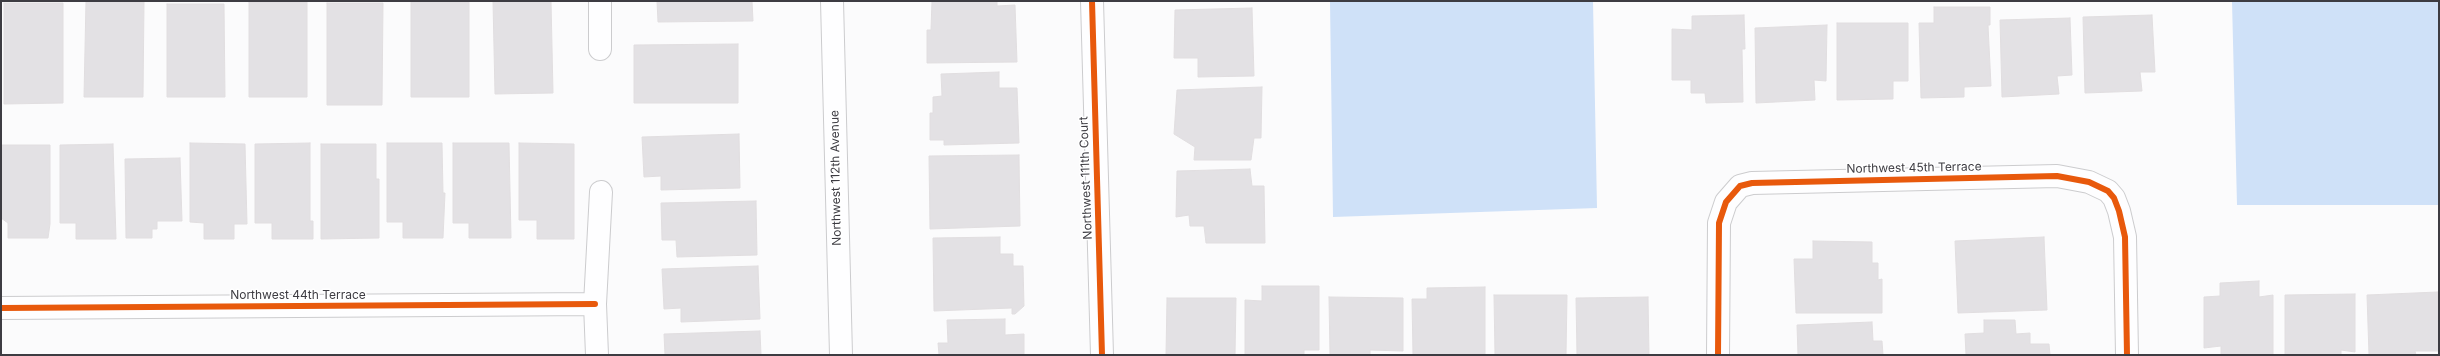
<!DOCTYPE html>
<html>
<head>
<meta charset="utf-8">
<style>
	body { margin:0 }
	#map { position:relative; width:2440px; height:356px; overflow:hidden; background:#fbfbfc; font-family:Inter,sans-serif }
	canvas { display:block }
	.frame { position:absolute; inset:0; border:2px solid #3d3c42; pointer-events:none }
</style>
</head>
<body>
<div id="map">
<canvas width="2440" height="356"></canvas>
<div class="frame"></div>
</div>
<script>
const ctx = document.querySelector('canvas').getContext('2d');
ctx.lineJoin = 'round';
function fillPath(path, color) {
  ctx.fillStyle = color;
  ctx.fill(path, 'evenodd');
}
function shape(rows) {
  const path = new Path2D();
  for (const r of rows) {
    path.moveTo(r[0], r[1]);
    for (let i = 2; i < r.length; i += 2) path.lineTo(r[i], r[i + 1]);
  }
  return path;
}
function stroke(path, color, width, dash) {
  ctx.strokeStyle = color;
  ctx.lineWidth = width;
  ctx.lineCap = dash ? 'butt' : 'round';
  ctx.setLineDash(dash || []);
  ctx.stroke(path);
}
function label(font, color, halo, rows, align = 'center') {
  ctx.font = font + ' Inter,sans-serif';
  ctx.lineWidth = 3;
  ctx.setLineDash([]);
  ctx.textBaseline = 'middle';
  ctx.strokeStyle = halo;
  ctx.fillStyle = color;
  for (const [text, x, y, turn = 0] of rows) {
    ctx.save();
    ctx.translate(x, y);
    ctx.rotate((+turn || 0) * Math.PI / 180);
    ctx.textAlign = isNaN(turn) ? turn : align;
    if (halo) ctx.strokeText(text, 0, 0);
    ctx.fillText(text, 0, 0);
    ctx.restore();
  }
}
fillPath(shape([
	[1330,1,1593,1,1597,208,1333,217],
	[2232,1,2439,1,2439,205,2237,205]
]), '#cfe1f8');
const building = shape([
	[86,1,144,2,143,97,84,97,86,1],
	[411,1,469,2,469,97,411,97,411,1],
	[493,1,551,1,553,93,495,94,493,1],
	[657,1,752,1,753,21,658,22,657,1],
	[932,1,997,1,997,6,1015,5,1017,62,927,63,927,30,931,30,932,1],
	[249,2,307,2,307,97,249,97,249,2],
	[4,3,63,3,63,103,4,104,4,3],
	[327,3,383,3,382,105,327,105,327,3],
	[167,4,224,4,225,97,167,97,167,4],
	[1934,7,1990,7,1990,25,1988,25,1991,86,1964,87,1964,97,1921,98,1919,23,1934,23,1934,7],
	[1252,8,1254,76,1198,77,1198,58,1174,58,1175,10,1252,8],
	[1744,15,1745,49,1742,49,1743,102,1706,103,1705,93,1691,93,1691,80,1672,80,1672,29,1692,30,1692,16,1744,15],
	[2152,15,2155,72,2140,72,2142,91,2085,93,2083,17,2152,15],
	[2070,18,2072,75,2057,76,2059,94,2002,97,2000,20,2070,18],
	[1837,23,1908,23,1908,81,1893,81,1893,99,1837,100,1837,23],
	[1827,25,1826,81,1814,80,1815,100,1756,103,1755,28,1827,25],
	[738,44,738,103,634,103,634,45,738,44],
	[999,72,999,88,1017,88,1019,143,944,145,944,140,930,140,930,113,933,113,933,97,942,96,941,74,999,72],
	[1262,87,1261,138,1254,138,1251,160,1194,160,1195,147,1174,134,1177,90,1262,87],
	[739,134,740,188,661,190,661,176,644,177,642,137,739,134],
	[190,143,245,144,247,224,234,224,234,239,204,239,204,223,190,222,190,143],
	[310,143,310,221,313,221,313,239,272,239,272,223,255,223,255,144,310,143],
	[387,143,442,143,443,193,445,193,443,238,403,238,403,222,387,222,387,143],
	[453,143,509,143,511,238,469,238,469,223,453,223,453,143],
	[519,143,574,144,574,239,537,239,537,220,519,220,519,143],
	[113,144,116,239,76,239,76,223,60,223,60,145,113,144],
	[321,144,376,144,376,179,379,179,379,238,321,239,321,144],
	[1,145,50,145,50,224,48,238,8,238,8,223,1,218,1,145],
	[1019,155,1020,226,930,229,929,156,1019,155],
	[180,158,182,221,157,221,157,229,152,229,152,238,126,238,125,159,180,158],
	[1250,169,1252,186,1264,186,1265,243,1206,243,1204,226,1190,226,1189,215,1176,217,1177,171,1250,169],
	[756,201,757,255,677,257,676,240,662,240,661,203,756,201],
	[1000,237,1000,254,1013,254,1013,266,1023,266,1024,306,1015,314,1012,314,1012,308,934,311,933,238,1000,237],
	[2044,237,2047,310,1958,313,1955,241,2044,237],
	[1813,241,1872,242,1872,263,1878,263,1878,280,1882,279,1882,313,1796,313,1794,259,1813,259,1813,241],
	[758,266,760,319,681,322,681,308,664,309,662,269,758,266],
	[2259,281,2259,297,2273,295,2273,355,2221,355,2221,346,2204,348,2204,297,2220,296,2220,283,2259,281],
	[1262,286,1319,286,1319,350,1304,350,1304,355,1245,355,1245,300,1262,301,1262,286],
	[1485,287,1485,354,1413,355,1412,299,1427,299,1427,288,1485,287],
	[2438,292,2439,351,2415,351,2416,355,2369,355,2367,295,2438,292],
	[2355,294,2355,352,2341,350,2341,355,2285,355,2285,295,2355,294],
	[1494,295,1567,295,1566,355,1495,355,1494,295],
	[1329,297,1403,298,1403,351,1370,350,1370,355,1330,355,1329,297],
	[1648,297,1649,355,1577,355,1576,298,1648,297],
	[1167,298,1236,298,1235,355,1166,355,1167,298],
	[1005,319,1005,335,1024,334,1024,355,939,355,938,343,948,343,947,320,1005,319],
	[1984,320,2015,320,2016,334,2030,333,2030,344,2049,344,2050,355,1966,355,1965,334,1984,333,1984,320],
	[1872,322,1873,341,1882,341,1883,355,1798,355,1797,325,1872,322],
	[760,331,761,355,665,355,664,334,760,331]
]);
fillPath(building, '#e3e1e4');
stroke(building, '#e1dee0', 1);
const street = shape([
	[600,1,600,49],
	[1092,1,1102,355],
	[1,308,595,304],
	[597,355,595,304,601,192],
	[1718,355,1719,223,1726,202,1740,186,1752,183,2057,176,2089,182,2108,191,2114,198,2119,211,2125,237,2127,355]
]);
const secondary = shape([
	[832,1,841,355]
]);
stroke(street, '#ccccce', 24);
stroke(secondary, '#ccccce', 24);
stroke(street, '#fefeff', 22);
stroke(secondary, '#fefeff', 22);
stroke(shape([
	[1092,1,1102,355],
	[1,308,595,304],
	[1718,355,1719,223,1726,202,1740,186,1752,183,2057,176,2089,182,2108,191,2114,198,2119,211,2125,237,2127,355]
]), '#e8590c', 6);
label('12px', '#3d3c42', '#fff', [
	["Northwest 45th Terrace",1914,168,-1],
	["Northwest 112th Avenue",836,178,-91],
	["Northwest 111th Court",1086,178,-92],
	["Northwest 44th Terrace",298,295]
]);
</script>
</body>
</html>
